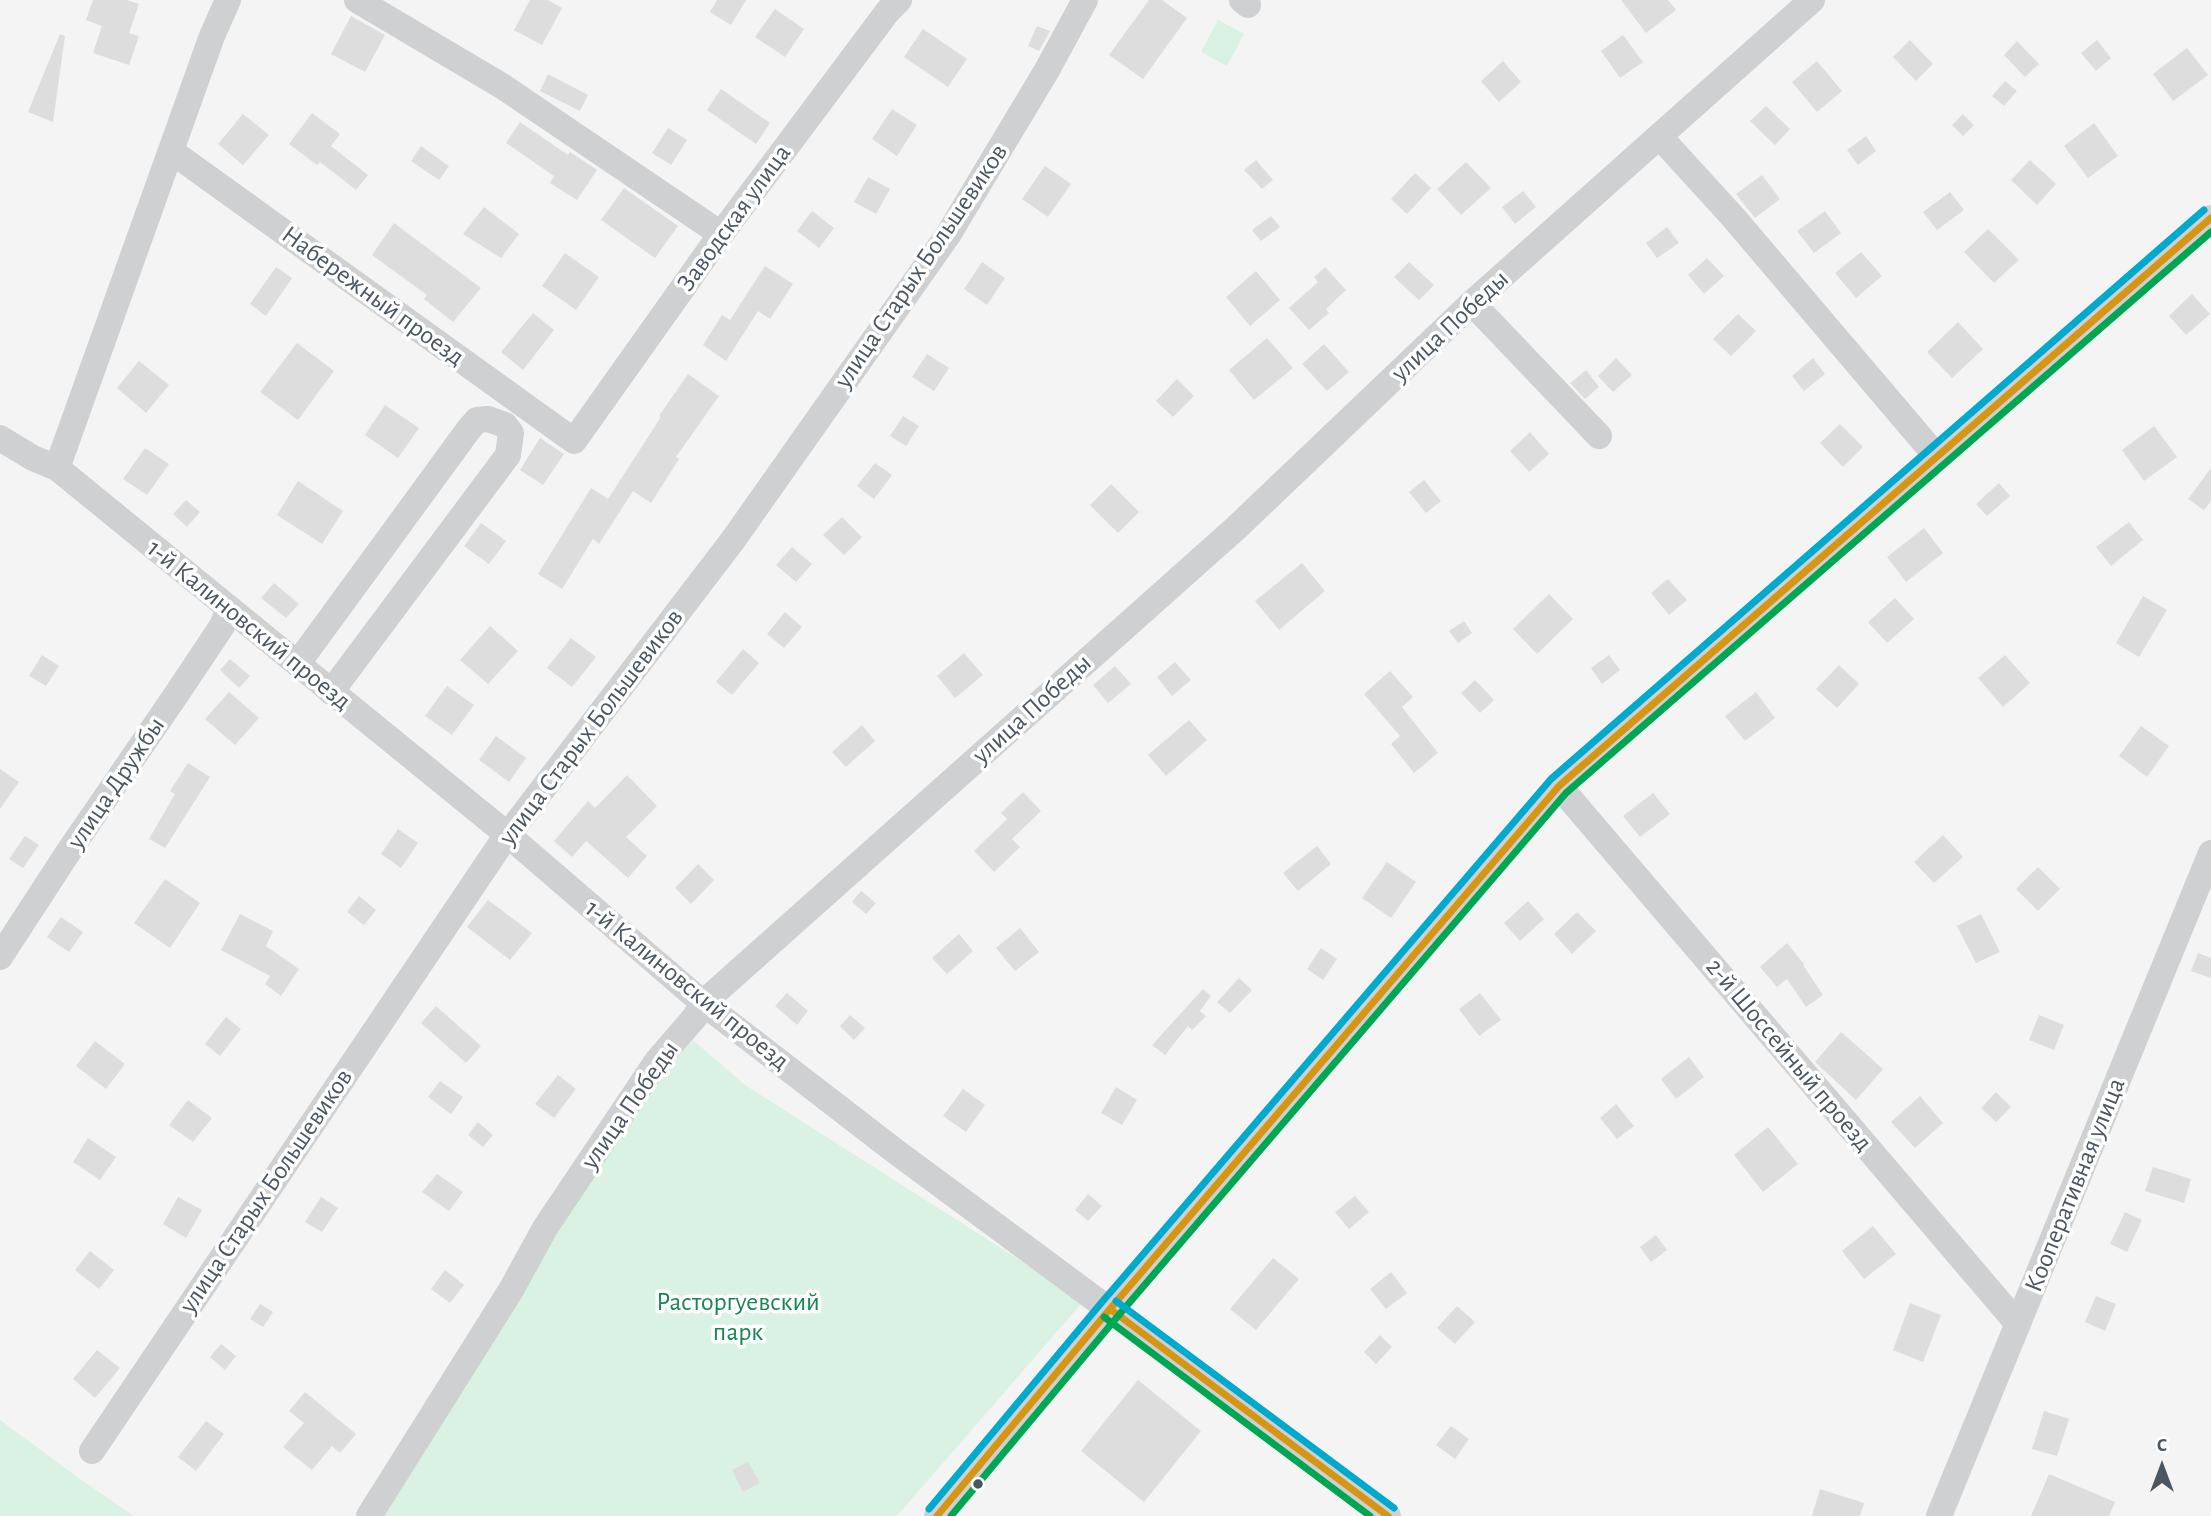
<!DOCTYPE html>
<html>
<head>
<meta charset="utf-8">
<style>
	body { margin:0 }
	#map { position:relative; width:2211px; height:1516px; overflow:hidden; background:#f4f4f4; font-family:"Alegreya Sans",sans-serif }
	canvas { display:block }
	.north { position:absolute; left:2127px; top:1432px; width:70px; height:70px; -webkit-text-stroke:5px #fff; paint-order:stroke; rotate:0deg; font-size:19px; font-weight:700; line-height:28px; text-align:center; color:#4a5661 }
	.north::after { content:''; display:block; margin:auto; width:24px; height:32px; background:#4a5661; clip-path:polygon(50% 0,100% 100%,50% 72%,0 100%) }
</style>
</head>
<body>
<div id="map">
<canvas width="2211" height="1516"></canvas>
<div class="north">С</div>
</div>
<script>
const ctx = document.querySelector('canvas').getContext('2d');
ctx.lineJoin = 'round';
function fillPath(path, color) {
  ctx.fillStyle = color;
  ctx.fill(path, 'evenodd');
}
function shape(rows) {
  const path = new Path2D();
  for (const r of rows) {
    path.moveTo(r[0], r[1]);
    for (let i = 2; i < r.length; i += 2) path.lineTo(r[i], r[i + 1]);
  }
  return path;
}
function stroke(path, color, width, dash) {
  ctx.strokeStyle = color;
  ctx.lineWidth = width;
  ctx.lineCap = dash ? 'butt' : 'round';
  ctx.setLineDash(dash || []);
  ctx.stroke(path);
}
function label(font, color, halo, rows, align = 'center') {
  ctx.font = font + ' "Alegreya Sans",sans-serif';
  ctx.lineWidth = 7;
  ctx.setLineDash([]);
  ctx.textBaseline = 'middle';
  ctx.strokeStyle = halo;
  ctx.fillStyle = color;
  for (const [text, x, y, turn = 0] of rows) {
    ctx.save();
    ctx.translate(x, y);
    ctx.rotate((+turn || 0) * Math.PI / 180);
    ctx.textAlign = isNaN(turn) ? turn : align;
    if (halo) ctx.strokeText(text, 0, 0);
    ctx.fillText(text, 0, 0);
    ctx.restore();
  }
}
fillPath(shape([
	[1218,20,1244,34,1227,66,1201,52],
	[693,1040,745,1085,1073,1294,1081,1304,897,1516,377,1516,638,1101],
	[0,1420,80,1479,134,1516,0,1516]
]), '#d9f2e3');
fillPath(shape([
	[93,0,127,0,139,4,129,33,139,36,129,65,93,53,102,26,86,20],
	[530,0,548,0,562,8,542,45,514,30],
	[717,0,746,0,731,25,710,12],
	[1149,0,1162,0,1187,18,1143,79,1109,55],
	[1621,0,1668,0,1676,10,1646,33],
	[775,9,804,29,785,57,755,37],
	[351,16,385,35,365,72,331,54],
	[1037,26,1050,31,1039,51,1028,46],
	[923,29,967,59,948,87,904,57],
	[60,34,65,36,53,122,28,112],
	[1623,35,1643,62,1620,78,1601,51],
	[1910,40,1933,64,1916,81,1893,57],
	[2097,40,2111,58,2096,71,2081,53],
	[2017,41,2039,64,2025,77,2004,55],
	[2187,48,2208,75,2173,101,2153,74],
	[1503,61,1521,82,1499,102,1481,81],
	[1817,61,1842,91,1817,112,1792,82],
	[548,74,588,95,580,111,540,91],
	[2005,81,2017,91,2004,106,1992,96],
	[721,89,770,123,756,144,707,110],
	[1766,106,1790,129,1775,145,1750,121],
	[892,109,917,125,897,156,872,139],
	[312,113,340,134,331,146,368,175,356,190,320,162,317,165,289,144],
	[243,114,269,135,243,165,218,144],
	[1963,114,1974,125,1963,136,1952,125],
	[520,122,568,155,570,152,597,170,577,200,550,183,554,176,506,143],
	[2094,123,2118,156,2088,178,2064,146],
	[668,128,687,140,671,165,652,153],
	[1866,136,1876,151,1858,165,1847,150],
	[421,146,449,166,439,180,411,161],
	[1256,160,1273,180,1262,189,1244,170],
	[2030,160,2056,184,2037,205,2011,180],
	[1466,162,1491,188,1461,215,1437,189],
	[1045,166,1071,184,1048,217,1022,199],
	[1415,173,1431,188,1407,214,1391,199],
	[1762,175,1780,199,1755,218,1736,194],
	[868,177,890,189,876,214,854,202],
	[624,188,678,226,655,258,601,220],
	[1523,191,1536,207,1515,224,1502,207],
	[1950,192,1964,210,1937,230,1923,212],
	[484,207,519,234,501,258,463,234],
	[812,211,834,228,819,248,797,231],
	[1825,211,1841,233,1814,253,1797,231],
	[1271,216,1280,227,1261,241,1252,230],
	[394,223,481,288,453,322,424,299,427,295,372,255],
	[1667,227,1679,243,1657,258,1646,243],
	[1988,229,2019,260,1994,283,1964,252],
	[1861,252,1882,276,1856,298,1835,273],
	[565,253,599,277,576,310,542,286],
	[1707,258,1724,276,1704,294,1688,275],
	[982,262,1005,278,987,305,964,289],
	[1409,262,1434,285,1419,300,1394,277],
	[765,266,793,284,770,319,758,311,726,361,703,345,722,315,730,320],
	[276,267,292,278,266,316,250,304],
	[1325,267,1346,290,1326,309,1329,313,1309,330,1289,308,1318,282,1314,277],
	[1256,271,1280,300,1250,326,1226,297],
	[2192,294,2210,314,2186,335,2169,316],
	[533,313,554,330,523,370,501,352],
	[1738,314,1756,331,1731,356,1713,339],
	[1958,322,1983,349,1952,378,1927,352],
	[1267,338,1293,368,1254,400,1229,370],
	[297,343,334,371,298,420,260,392],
	[1324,344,1349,372,1327,391,1302,364],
	[927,354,949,368,934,391,912,377],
	[1616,358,1632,375,1613,392,1598,376],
	[1813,358,1825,374,1804,391,1792,376],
	[139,361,169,385,146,413,117,388],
	[1586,370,1599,387,1585,399,1570,383],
	[688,374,719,396,676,457,679,459,651,503,633,491,599,544,593,539,562,589,538,574,591,488,608,499,661,417,659,416],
	[1177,379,1194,396,1173,417,1156,401],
	[385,405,419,428,398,458,365,435],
	[903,416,919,426,906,446,890,436],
	[1840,424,1863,447,1843,467,1820,443],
	[2154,426,2177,457,2144,481,2122,450],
	[1530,432,1549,454,1529,472,1510,451],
	[540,438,564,454,543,485,520,470],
	[145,448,169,464,147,495,123,479],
	[875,463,892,475,874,499,857,486],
	[2211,468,2211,501,2204,510,2188,499],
	[1424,480,1441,501,1426,513,1409,492],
	[298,481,343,511,322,544,277,515],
	[1999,483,2010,496,1987,516,1976,504],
	[1111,484,1139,512,1118,533,1090,505],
	[186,500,200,512,187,527,173,514],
	[842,517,862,537,844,555,823,535],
	[2129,522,2143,540,2111,566,2096,547],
	[481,523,506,541,489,564,464,546],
	[1924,528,1943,553,1906,582,1887,557],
	[792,547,812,564,796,582,776,565],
	[1302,563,1325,591,1279,630,1255,601],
	[1668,579,1687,600,1669,615,1651,593],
	[274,583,299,604,286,618,261,598],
	[1549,594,1573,619,1537,654,1513,629],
	[2143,596,2167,610,2139,657,2116,643],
	[1895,598,1914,619,1887,643,1868,622],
	[785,612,802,627,784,648,767,634],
	[1464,621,1472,633,1458,643,1449,631],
	[490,626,518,651,488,684,460,660],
	[571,638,596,657,572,687,547,668],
	[743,649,759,663,732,695,716,682],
	[964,653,983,675,955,698,937,676],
	[42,655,59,666,46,686,29,676],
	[1609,655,1620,670,1602,684,1591,668],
	[2005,655,2030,683,2003,707,1978,678],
	[230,659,250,676,239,688,220,670],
	[1175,662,1191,680,1172,696,1157,677],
	[1839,665,1859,684,1837,708,1816,689],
	[1115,666,1131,684,1108,703,1093,685],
	[1390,671,1413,697,1402,707,1438,753,1414,773,1391,744,1400,736,1364,694],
	[1475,680,1494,700,1480,713,1461,693],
	[447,686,474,705,452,735,425,716],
	[229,692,259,718,235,745,205,719],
	[1756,692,1775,718,1745,741,1725,716],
	[1189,720,1207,740,1166,776,1148,755],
	[862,725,875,741,846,767,832,752],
	[2141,726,2169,746,2147,777,2119,756],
	[496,736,526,758,509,782,479,760],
	[188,763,210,777,165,848,149,839,175,794,170,791],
	[0,769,19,782,0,809],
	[627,775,657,806,626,837,647,856,628,878,586,841,572,857,554,841,588,801,595,808],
	[1023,792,1041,811,1012,839,1020,847,994,872,974,851,1007,819,1001,813],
	[1653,793,1670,814,1640,837,1623,816],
	[398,829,418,843,401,868,381,854],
	[1943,835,1963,857,1934,883,1914,862],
	[25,836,39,845,23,868,9,859],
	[1317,846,1331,864,1298,891,1283,873],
	[1387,862,1416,882,1391,918,1362,898],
	[698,864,714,880,691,904,675,888],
	[2038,867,2060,889,2038,911,2016,889],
	[165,879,200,903,170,948,134,923],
	[861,891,876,903,866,914,852,902],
	[359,896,376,910,364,925,347,912],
	[488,900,532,933,510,960,467,927],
	[1528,901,1544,919,1520,941,1504,923],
	[1577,912,1596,931,1572,954,1554,934],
	[240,914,273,931,266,946,299,969,281,996,265,984,270,976,221,950],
	[1981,914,2000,952,1976,963,1957,926],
	[61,917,83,932,69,952,47,937],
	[1020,928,1039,952,1015,971,996,948],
	[959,934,973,951,947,974,932,958],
	[1787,943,1804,964,1803,965,1823,995,1806,1007,1787,979,1777,987,1760,967],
	[1321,948,1337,959,1323,980,1307,969],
	[2198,953,2211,958,2211,978,2191,971],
	[1239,978,1252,990,1230,1013,1217,1002],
	[1203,989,1211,996,1200,1011,1206,1016,1192,1030,1188,1026,1165,1055,1152,1045],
	[787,993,808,1011,797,1025,775,1006],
	[1480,993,1501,1020,1479,1036,1459,1009],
	[436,1006,481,1046,466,1063,421,1023],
	[850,1015,865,1028,854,1040,840,1026],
	[2039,1015,2064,1025,2054,1050,2029,1040],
	[226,1017,241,1029,220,1056,205,1044],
	[1841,1032,1883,1069,1856,1100,1815,1062],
	[95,1041,125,1064,106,1089,76,1066],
	[1689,1057,1704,1077,1676,1099,1661,1079],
	[558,1075,576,1089,554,1118,535,1104],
	[440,1081,463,1097,451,1114,428,1097],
	[1116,1087,1137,1100,1122,1125,1101,1113],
	[963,1089,985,1105,966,1132,943,1116],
	[1996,1092,2011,1107,1996,1122,1981,1108],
	[1920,1096,1943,1123,1915,1148,1891,1122],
	[188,1100,212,1118,193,1142,169,1125],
	[1616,1104,1634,1126,1617,1139,1600,1118],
	[478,1122,493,1135,483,1147,468,1135],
	[1768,1127,1798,1164,1763,1192,1734,1155],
	[88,1138,116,1157,100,1180,73,1162],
	[2153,1167,2191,1179,2184,1203,2145,1191],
	[437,1174,463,1192,449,1211,422,1192],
	[1088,1194,1102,1206,1088,1221,1075,1210],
	[1355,1196,1369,1212,1349,1229,1335,1212],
	[178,1197,202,1210,186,1238,163,1224],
	[321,1197,338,1208,322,1232,305,1222],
	[2125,1212,2142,1220,2127,1252,2110,1244],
	[1873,1226,1896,1254,1864,1279,1842,1251],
	[1656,1235,1667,1250,1651,1262,1640,1247],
	[90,1251,114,1270,99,1289,75,1270],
	[1273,1258,1299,1279,1256,1330,1230,1309],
	[445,1270,464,1285,450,1303,431,1289],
	[1391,1272,1407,1293,1386,1309,1370,1289],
	[2096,1296,2116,1304,2105,1331,2085,1322],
	[1910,1303,1941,1315,1923,1362,1893,1350],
	[260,1304,273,1312,263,1327,250,1319],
	[1457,1306,1475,1322,1455,1344,1437,1328],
	[1380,1335,1392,1347,1376,1364,1364,1352],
	[221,1344,236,1356,225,1370,210,1357],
	[97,1350,120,1368,95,1398,73,1379],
	[1138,1380,1201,1431,1144,1502,1081,1451],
	[305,1392,356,1434,340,1453,332,1446,312,1470,283,1447,304,1423,289,1411],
	[2044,1411,2069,1419,2057,1456,2032,1449],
	[206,1421,224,1434,196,1471,178,1457],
	[1451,1426,1469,1439,1455,1459,1436,1445],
	[748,1462,760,1483,743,1492,732,1470],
	[2049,1474,2115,1502,2109,1516,2031,1516],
	[1820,1489,1864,1503,1860,1516,1812,1516]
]), '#ddddde');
stroke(shape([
	[357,0,502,86,721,234],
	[1242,0,1248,5],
	[1660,137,1733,217,1937,457],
	[171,151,574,441,721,234,888,11,899,0],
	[1472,303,1599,436],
	[0,438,33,458,57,468,509,836,703,1003,895,1151,1388,1516],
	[57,468,212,36,228,0],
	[298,663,469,429,477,420,488,419,505,425,511,433,508,455,331,692],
	[1559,786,2018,1324],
	[0,957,69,851,174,698,222,626,229,609],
	[92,1451,500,845,733,540,948,235,1047,70,1085,0],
	[369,1516,511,1290,545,1228,657,1061,695,1017,703,1003,1236,528,1472,303,1812,0],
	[937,1516,1110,1309,1559,786,2211,218],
	[1939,1516,2211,853]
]), '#ced0d2', 26);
stroke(shape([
	[1110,1309,1388,1516],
	[937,1516,1110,1309,1559,786,2211,218]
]), '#d49613', 7);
stroke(shape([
	[1104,1317,1370,1516],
	[951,1516,1118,1316,1566,793,2211,232]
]), '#00a651', 7);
stroke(shape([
	[1116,1301,1394,1508],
	[929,1509,1102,1302,1551,779,2204,210]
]), '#00a9ce', 7);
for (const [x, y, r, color] of [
	[978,1484,6,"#4a5661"]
]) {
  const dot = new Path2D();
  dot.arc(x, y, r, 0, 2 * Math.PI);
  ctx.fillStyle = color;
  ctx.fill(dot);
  stroke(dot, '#fff', 2.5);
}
label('26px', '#4a5661', '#fff', [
	["Заводская улица",734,218,-54],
	["улица Старых Большевиков",921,266,-56],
	["Набережный проезд",373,296,36],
	["улица Победы",1450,326,-43],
	["1-й Калиновский проезд",249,625,39],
	["улица Победы",1032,709,-42],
	["улица Старых Большевиков",591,727,-53],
	["улица Дружбы",116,783,-56],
	["1-й Калиновский проезд",687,985,39],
	["2-й Шоссейный проезд",1789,1055,50],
	["улица Победы",630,1105,-55],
	["Кооперативная улица",2075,1185,-68],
	["улица Старых Большевиков",266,1191,-56]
]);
label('26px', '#17864f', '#fff', [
	["Расторгуевский",738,1302],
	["парк",738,1332]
]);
</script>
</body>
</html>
